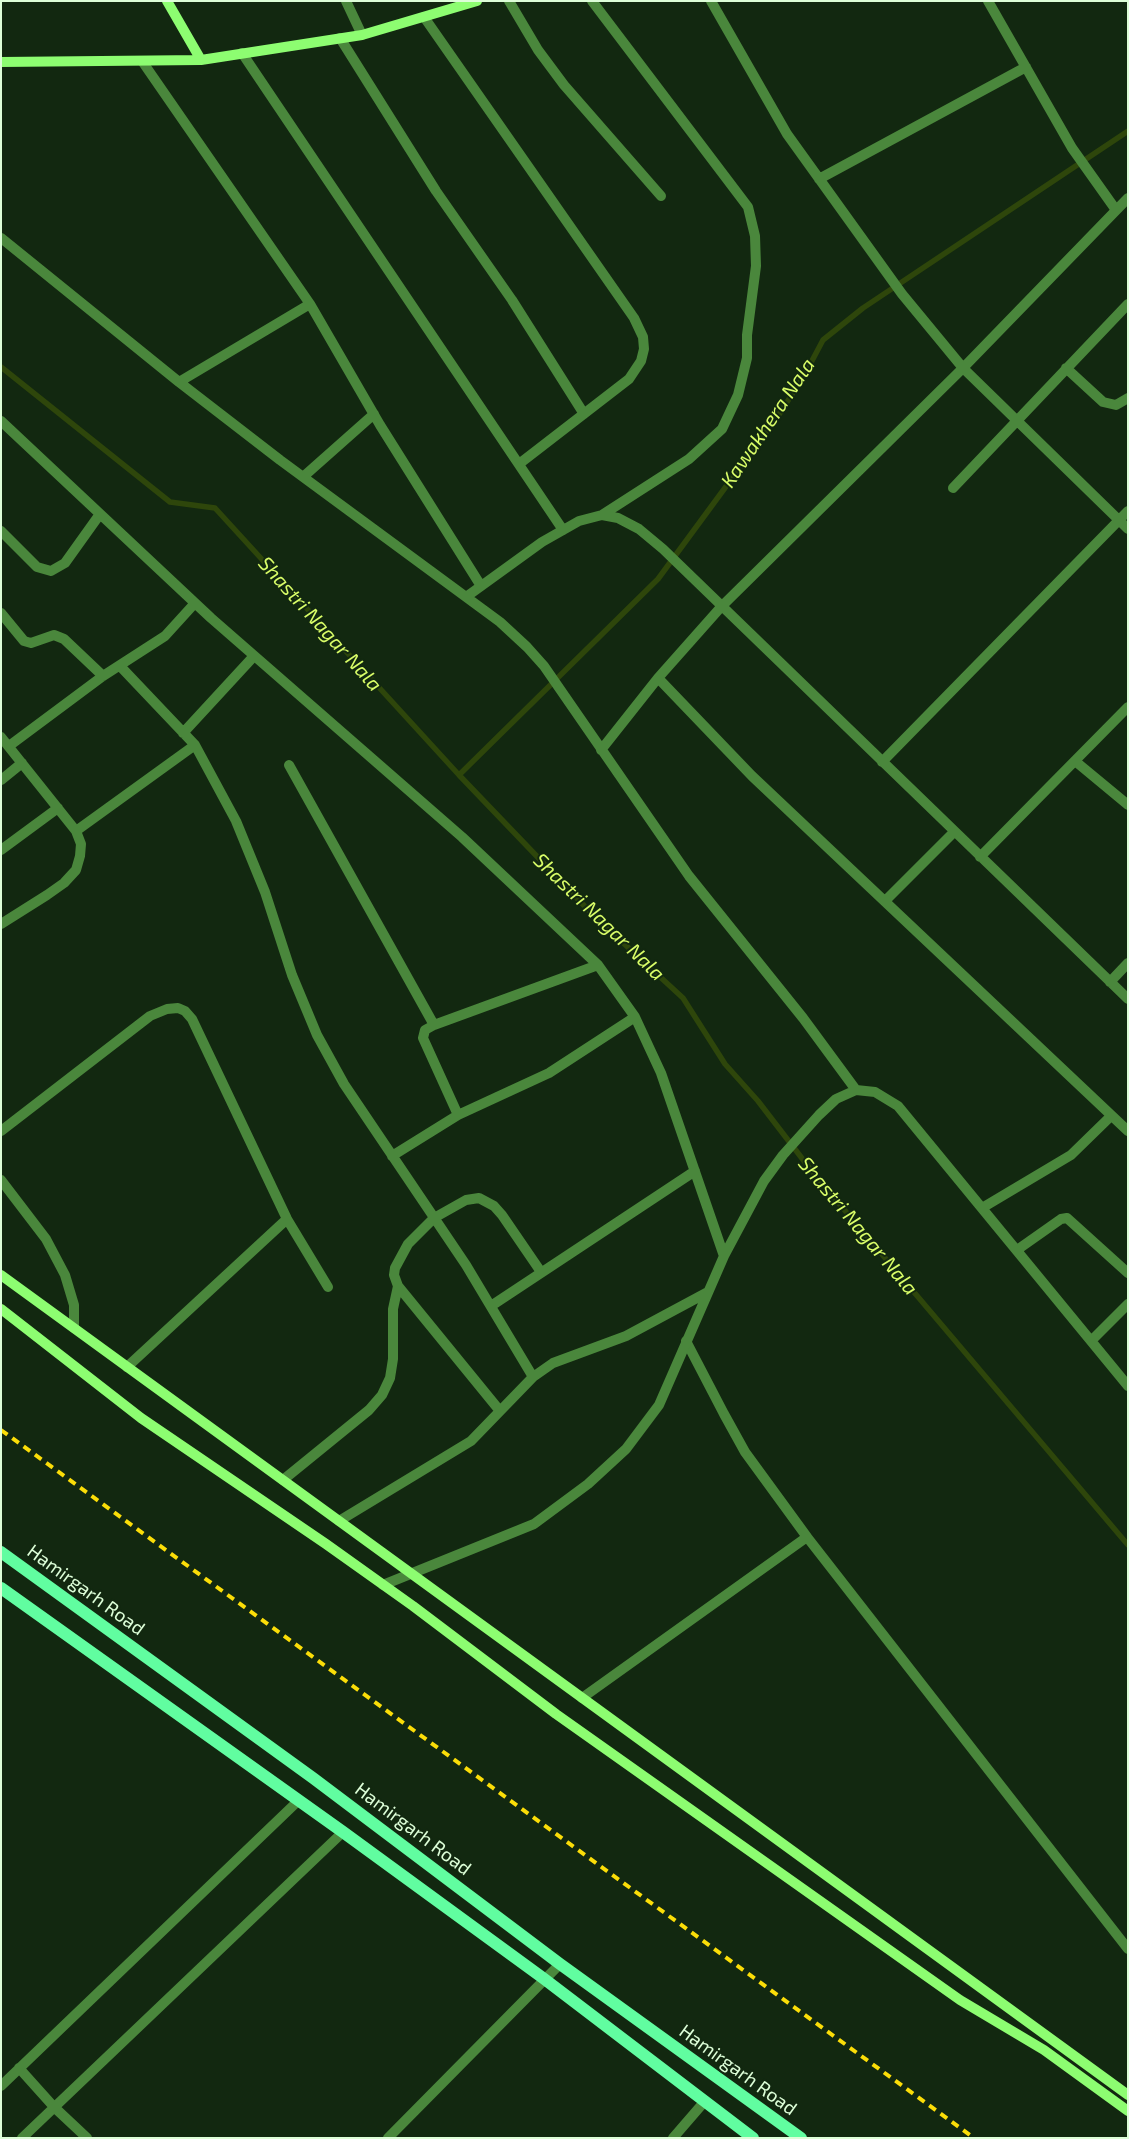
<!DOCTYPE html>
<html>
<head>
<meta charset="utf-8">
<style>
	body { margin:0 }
	#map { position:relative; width:1129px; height:2139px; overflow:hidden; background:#122810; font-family:"Exo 2",sans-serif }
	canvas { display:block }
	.frame { position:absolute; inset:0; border:2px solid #ddfed8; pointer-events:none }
</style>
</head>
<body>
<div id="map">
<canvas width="1129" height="2139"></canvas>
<div class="frame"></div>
</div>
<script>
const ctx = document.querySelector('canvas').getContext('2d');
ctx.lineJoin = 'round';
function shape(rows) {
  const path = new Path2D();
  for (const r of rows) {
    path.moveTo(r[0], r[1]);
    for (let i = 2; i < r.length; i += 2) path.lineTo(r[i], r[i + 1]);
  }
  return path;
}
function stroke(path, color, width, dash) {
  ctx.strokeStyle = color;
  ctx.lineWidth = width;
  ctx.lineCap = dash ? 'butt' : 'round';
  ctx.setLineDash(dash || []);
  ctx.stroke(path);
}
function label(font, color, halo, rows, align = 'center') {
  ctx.font = font + ' "Exo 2",sans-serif';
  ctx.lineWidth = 4;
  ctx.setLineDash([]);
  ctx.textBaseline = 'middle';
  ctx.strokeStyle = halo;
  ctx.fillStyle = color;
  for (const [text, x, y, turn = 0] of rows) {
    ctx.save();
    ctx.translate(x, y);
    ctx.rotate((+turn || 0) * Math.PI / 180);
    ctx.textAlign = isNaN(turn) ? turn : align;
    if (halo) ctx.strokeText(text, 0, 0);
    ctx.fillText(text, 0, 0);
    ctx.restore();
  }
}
stroke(shape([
	[1,367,170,502,215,508,459,775,594,916,683,998,725,1064,758,1101,814,1174,1128,1545],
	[459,775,658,579,780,413,805,374,823,340,863,308,1128,131]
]), '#2e460b', 5.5);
stroke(shape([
	[686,1341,724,1414,745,1452,807,1537,1128,1949],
	[582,1698,807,1537],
	[673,2138,705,2101]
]), '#4a873c', 10);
stroke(shape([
	[346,1,362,35],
	[509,1,538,50,564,85,661,196],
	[592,1,748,207,755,236,756,266,747,335,747,358,738,395,722,429,689,459,602,515],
	[711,1,787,134,902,294,963,368,1128,529],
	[988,1,1072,148,1116,210],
	[424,17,634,318,643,337,644,349,641,361,629,379,519,464],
	[340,38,436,191,512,300,584,414],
	[242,53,563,530],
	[142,61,310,304,380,425,481,586],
	[819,179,1026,67],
	[1,238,179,382,280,460,500,622,527,647,544,666,689,876,803,1018,856,1090],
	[1066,368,1103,402,1116,405,1128,398],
	[179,382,310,304],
	[1,421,211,618,462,837,598,965,635,1017,661,1073,724,1256],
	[303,477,374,414],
	[953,488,1128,304],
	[1,531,37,567,51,571,65,563,100,514],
	[466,597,542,542,579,521,602,515,618,518,639,529,663,549,1128,999],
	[1,613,24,641,31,643,54,635,64,639,103,676],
	[120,666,195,745,236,821,265,892,292,975,317,1035,344,1084,466,1265,533,1377],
	[658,678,752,776,1128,1131],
	[183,733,254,656],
	[1,737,76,831,195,745],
	[9,746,103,676,165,636,195,603],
	[601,750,658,678,721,607,963,368,1128,198],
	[1075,761,1128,805],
	[882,762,1128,511],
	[289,765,434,1025,598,965],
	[1,780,22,763],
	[1,850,58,808],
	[980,857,1128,707],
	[885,901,954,832],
	[1,924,47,895,64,883,76,870,80,856,81,844,76,831],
	[1110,982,1128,963],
	[434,1025,425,1030,423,1038,458,1115],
	[1,1131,150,1016,167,1009,178,1008,185,1011,192,1019,287,1219,328,1287],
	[392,1156,458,1115,549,1073,635,1017],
	[1,1180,46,1239,65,1275,74,1305,74,1328],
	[982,1208,1071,1155,1111,1116],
	[1017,1250,1061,1219,1067,1218,1128,1273],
	[491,1306,695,1171],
	[1092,1340,1128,1304],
	[127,1367,287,1219],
	[500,1411,398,1286,394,1275,395,1268,408,1244,434,1218,466,1200,479,1198,494,1206,502,1215,541,1272],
	[283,1480,369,1410,382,1395,390,1378,393,1359,393,1309,398,1286],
	[339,1521,471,1441,533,1377,553,1363,626,1336,708,1292],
	[383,1585,534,1524,588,1484,626,1449,659,1405,724,1256,764,1181,783,1155,819,1115,836,1099,856,1090,875,1092,898,1106,1128,1386],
	[19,2068,54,2107,87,2138],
	[1,2086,298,1801],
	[22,2138,343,1832],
	[388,2138,560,1964]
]), '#4a873c', 10);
stroke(shape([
	[167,1,201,60],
	[1,62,201,60,362,35,477,1],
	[1,1275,1128,2095],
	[1,1309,141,1418,326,1544,413,1606,556,1714,960,2000,1044,2050,1128,2111]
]), '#8dfd71', 10);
stroke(shape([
	[1,1552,313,1778,560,1964,801,2138],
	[1,1588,343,1832,543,1978,753,2138]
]), '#61fda0', 12);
stroke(shape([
	[1,1430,974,2138]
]), '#fbdd08', 4, [8, 6]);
label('19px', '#ddfed8', '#122810', [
	["Hamirgarh Road",86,1590,36],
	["Hamirgarh Road",413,1829,37],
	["Hamirgarh Road",738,2070,36]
]);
label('italic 20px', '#d9fd68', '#122810', [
	["Kawakhera Nala",768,423,-56],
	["Shastri Nagar Nala",320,624,48],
	["Shastri Nagar Nala",599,917,44],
	["Shastri Nagar Nala",858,1226,50]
]);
</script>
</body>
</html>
